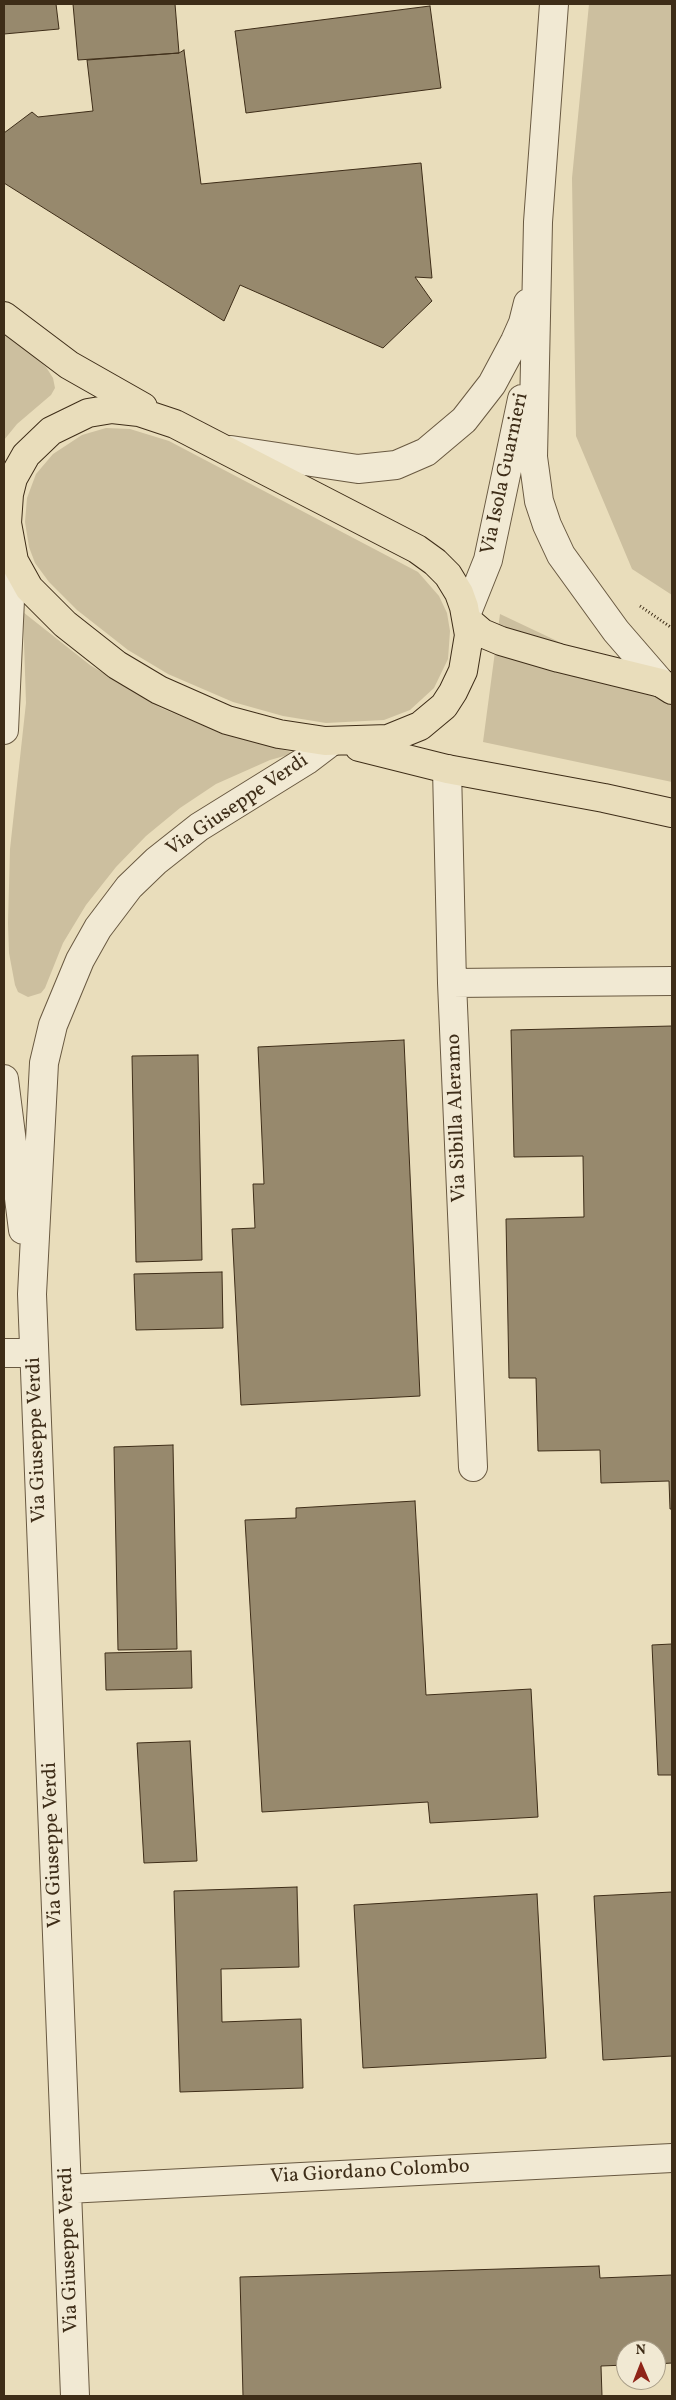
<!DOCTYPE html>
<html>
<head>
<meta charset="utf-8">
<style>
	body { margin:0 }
	#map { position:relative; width:676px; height:2400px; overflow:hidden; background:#e9ddbb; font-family:Vollkorn,serif }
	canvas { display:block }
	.frame { position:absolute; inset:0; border:5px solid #3e2d18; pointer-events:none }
	.north { position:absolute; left:616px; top:2340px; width:50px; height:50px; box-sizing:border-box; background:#f1e9d3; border:1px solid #a99e88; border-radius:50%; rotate:359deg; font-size:14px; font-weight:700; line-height:20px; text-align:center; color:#3e2d18 }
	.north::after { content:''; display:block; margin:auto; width:18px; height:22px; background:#8f2418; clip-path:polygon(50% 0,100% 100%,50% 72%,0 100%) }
</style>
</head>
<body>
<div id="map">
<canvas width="676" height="2400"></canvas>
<div class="frame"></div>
<div class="north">N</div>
</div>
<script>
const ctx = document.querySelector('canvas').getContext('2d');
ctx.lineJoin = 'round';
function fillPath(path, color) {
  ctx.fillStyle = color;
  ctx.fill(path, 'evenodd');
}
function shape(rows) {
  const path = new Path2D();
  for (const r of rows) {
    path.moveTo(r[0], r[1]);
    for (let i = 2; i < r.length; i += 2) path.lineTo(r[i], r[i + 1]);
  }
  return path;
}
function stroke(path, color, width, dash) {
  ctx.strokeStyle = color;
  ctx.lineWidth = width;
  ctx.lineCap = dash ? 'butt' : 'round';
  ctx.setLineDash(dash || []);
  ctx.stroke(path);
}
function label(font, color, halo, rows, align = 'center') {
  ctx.font = font + ' Vollkorn,serif';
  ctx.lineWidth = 4;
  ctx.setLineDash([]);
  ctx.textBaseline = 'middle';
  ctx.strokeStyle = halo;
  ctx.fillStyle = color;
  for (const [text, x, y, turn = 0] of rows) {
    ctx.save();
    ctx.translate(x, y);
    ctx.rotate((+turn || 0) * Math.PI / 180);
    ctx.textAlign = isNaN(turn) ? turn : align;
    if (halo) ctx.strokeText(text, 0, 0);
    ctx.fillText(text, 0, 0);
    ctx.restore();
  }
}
fillPath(shape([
	[589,4,672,4,672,595,632,569,576,436,572,178],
	[4,331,46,367,53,378,55,388,51,395,17,424,4,440],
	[106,428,130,429,169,441,418,572,439,596,447,613,450,631,448,659,434,688,410,710,384,720,326,723,283,716,233,702,168,674,128,650,77,610,49,582,35,563,29,547,25,522,27,498,36,474,53,454,82,435],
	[23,612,90,665,161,708,202,725,240,738,295,753,270,760,216,784,180,808,146,836,116,867,86,905,63,943,45,988,41,993,28,997,18,992,15,985,9,953,8,923,10,849,26,703],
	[500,614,555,640,672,704,672,782,483,742]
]), '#ccbf9f');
const building = shape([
	[4,4,56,4,59,29,4,34,4,4],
	[73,4,175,4,179,53,78,60,73,4],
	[430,6,441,88,246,113,235,31,430,6],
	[184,50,201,184,421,163,432,278,415,277,432,301,383,348,240,285,224,321,4,183,4,133,32,112,38,117,93,111,87,60,179,53,184,50],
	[672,1026,672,1509,670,1509,669,1481,601,1483,600,1450,538,1451,536,1378,509,1378,506,1219,584,1217,583,1156,514,1157,511,1030,672,1026],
	[404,1040,420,1396,241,1405,232,1229,255,1228,253,1184,264,1184,258,1047,404,1040],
	[198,1055,202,1260,136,1262,132,1056,198,1055],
	[222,1272,223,1328,136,1330,134,1274,222,1272],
	[173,1445,177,1649,118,1650,114,1447,173,1445],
	[415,1501,426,1695,531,1689,538,1817,430,1823,428,1802,262,1812,245,1520,296,1518,296,1508,415,1501],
	[672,1644,672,1775,658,1775,652,1645,672,1644],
	[191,1651,192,1688,106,1690,105,1653,191,1651],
	[190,1741,197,1861,144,1863,137,1743,190,1741],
	[297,1887,299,1967,221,1969,222,2022,301,2019,303,2088,180,2092,174,1891,297,1887],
	[672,1892,672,2056,603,2060,594,1896,672,1892],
	[537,1894,546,2058,363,2068,354,1905,537,1894],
	[599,2266,600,2278,672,2275,672,2363,656,2364,656,2350,626,2350,626,2365,601,2366,602,2396,243,2396,240,2277,599,2266]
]);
fillPath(building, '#97896d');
stroke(building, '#3e2d18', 1);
const minor = shape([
	[554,4,538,222,533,457,539,501,547,525,561,555,616,631,661,683],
	[231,450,358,469,396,465,426,452,464,420,492,384,515,341,523,323,528,303],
	[466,615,488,560,522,399],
	[4,730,12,556],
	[447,769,452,983,473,1467],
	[452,983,672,981],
	[4,1079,23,1230],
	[4,1353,34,1353],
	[67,2189,672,2158],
	[75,2396,32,1294,44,1063,53,1025,80,960,98,928,129,887,156,861,199,827,307,760,332,741]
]);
const major = shape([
	[4,316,69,365,143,407],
	[112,409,139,412,175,424,417,549,435,562,448,575,459,593,464,607,469,635,463,671,453,692,444,706,420,726,388,739,325,741,279,734,227,720,159,690,117,665,65,624,29,588,14,561,7,523,9,494,13,478,26,455,51,431,88,413,112,409],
	[468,621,482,633,501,641,559,658,661,683,672,690],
	[359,747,447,769,604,798,672,813]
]);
stroke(minor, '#695941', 30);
stroke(major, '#3e2d18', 30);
stroke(shape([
	[640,606,672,628]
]), '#3e2d18', 3, [1, 2.5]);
stroke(minor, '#f1e9d3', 28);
stroke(major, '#e9ddbb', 28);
label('20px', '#3e2d18', '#f1e9d3', [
	["Via Isola Guarnieri",506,474,-78],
	["Via Giuseppe Verdi",238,806,-34],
	["Via Sibilla Aleramo",458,1118,-92],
	["Via Giuseppe Verdi",38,1440,-92],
	["Via Giuseppe Verdi",54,1845,-92],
	["Via Giordano Colombo",370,2173,-3],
	["Via Giuseppe Verdi",70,2250,-92]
]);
</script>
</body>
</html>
